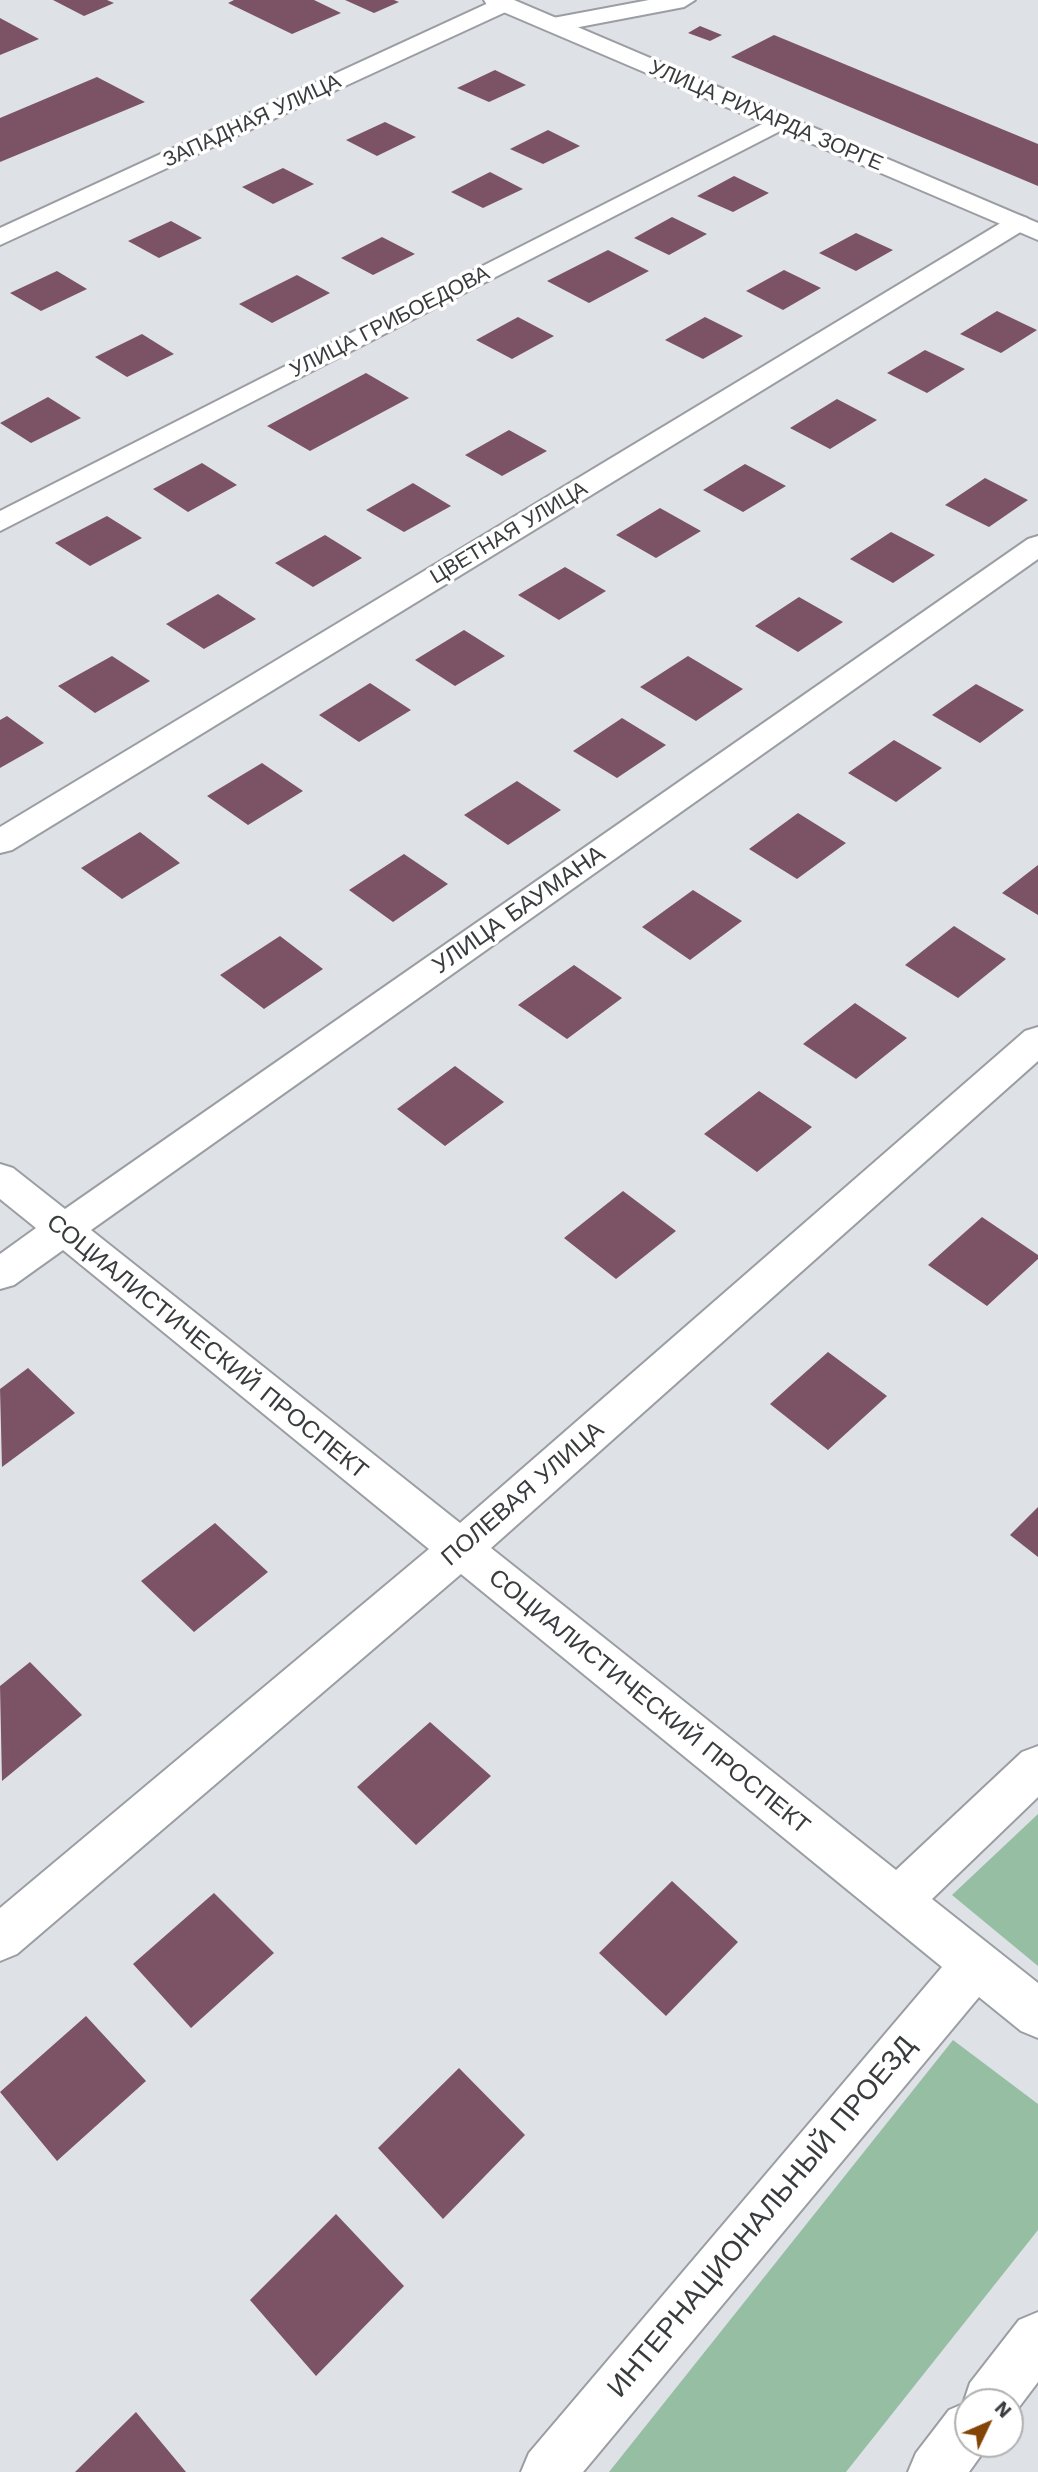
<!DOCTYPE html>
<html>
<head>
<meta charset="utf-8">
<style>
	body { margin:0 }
	#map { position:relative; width:1038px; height:2472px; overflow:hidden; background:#dee2e7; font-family:"Work Sans",sans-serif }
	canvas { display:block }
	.north { position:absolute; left:954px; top:2388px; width:70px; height:70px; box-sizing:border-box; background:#fff; border:2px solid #b0b1b1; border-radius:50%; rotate:46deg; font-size:19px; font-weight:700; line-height:28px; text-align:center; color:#393b3d }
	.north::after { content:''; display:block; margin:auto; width:24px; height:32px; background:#834405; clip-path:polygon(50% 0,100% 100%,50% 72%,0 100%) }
</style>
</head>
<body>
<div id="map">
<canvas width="1038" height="2472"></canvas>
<div class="north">N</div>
</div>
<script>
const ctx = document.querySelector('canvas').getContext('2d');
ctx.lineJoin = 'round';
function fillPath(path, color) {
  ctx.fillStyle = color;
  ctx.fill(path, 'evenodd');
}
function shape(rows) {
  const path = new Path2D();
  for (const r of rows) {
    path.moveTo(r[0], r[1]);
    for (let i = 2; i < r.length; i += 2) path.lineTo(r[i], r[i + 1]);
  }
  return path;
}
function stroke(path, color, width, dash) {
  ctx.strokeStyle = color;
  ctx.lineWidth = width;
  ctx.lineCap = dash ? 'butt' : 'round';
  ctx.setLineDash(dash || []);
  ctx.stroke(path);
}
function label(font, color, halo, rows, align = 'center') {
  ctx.font = font + ' "Work Sans",sans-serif';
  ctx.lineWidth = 7;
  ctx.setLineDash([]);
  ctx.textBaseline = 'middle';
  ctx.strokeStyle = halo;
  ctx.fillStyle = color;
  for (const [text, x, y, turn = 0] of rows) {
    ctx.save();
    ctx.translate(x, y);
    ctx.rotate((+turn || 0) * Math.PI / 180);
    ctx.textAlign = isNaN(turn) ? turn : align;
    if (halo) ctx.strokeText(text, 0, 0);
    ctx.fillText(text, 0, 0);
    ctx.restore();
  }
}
fillPath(shape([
	[1038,1814,1038,1966,952,1895],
	[953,2040,1038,2104,1038,2230,846,2472,609,2472]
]), '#96bea3');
fillPath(shape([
	[53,0,107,0,114,3,84,16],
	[234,0,314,0,341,13,292,34,228,3],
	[345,0,394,0,399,2,374,13],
	[0,18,39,39,0,55],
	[700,26,722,35,710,41,688,33],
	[774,35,1038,144,1038,186,731,57],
	[495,70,526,85,489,102,457,88],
	[97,77,145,102,0,162,0,118],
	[385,122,416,137,377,156,346,140],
	[548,130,580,146,543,164,510,149],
	[283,168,314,184,273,204,242,187],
	[490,172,523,189,483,208,451,192],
	[734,176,769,193,733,212,697,196],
	[672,217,707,234,669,255,634,238],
	[171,221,202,238,159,258,128,241],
	[856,233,893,250,856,271,819,253],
	[382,237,415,254,373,275,341,258],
	[608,250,649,271,589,303,547,281],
	[784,270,821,288,783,310,746,291],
	[57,271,87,289,41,311,10,293],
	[297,275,330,293,272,323,239,304],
	[997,311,1037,330,1001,353,960,334],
	[518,317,554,336,512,359,476,340],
	[705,317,743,336,703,359,665,340],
	[142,334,174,354,127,377,95,357],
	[925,350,965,369,927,393,887,373],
	[366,373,409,398,310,451,267,426],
	[48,397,81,418,31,443,0,423],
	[837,399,877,420,830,449,790,428],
	[509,430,547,451,502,476,465,455],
	[202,463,237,485,188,512,153,489],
	[745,464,786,486,743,512,703,490],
	[985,478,1028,500,989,527,945,505],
	[413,483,451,506,404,532,366,510],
	[660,508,701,531,656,558,616,535],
	[107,516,142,538,90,566,55,543],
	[891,532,935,555,893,583,850,559],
	[325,535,362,558,313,587,275,563],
	[565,567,606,591,559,620,518,595],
	[218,594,256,619,204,649,166,624],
	[799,597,843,622,798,652,755,626],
	[464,630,505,656,455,686,415,660],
	[112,656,150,681,95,713,58,686],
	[688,656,743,689,696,721,640,687],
	[370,683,411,710,359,742,319,715],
	[976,684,1024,710,980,743,932,715],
	[7,716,44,743,0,768,0,720],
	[622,718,666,745,617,778,573,751],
	[894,740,942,768,896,802,848,773],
	[262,763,303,791,248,825,207,796],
	[517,781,561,810,508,845,464,815],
	[798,813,846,843,797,879,749,849],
	[140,832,180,863,122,899,81,868],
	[404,854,448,884,393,922,349,890],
	[1038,865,1038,915,1002,893],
	[693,890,742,921,690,960,642,927],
	[954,926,1006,959,958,998,905,965],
	[280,936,323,969,264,1009,220,975],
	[574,965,622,998,567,1039,518,1005],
	[855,1003,907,1038,856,1079,803,1044],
	[455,1066,504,1102,445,1146,397,1109],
	[759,1091,812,1127,757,1172,704,1134],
	[623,1191,676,1231,616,1279,564,1238],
	[982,1217,1038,1255,1038,1259,987,1306,928,1265],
	[828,1352,887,1396,828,1450,770,1404],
	[28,1368,75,1413,2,1467,0,1389],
	[1038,1507,1038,1557,1010,1535],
	[215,1523,268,1572,194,1632,141,1581],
	[30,1662,82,1715,2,1781,0,1686],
	[430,1722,491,1776,416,1845,357,1787],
	[672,1881,738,1942,666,2016,599,1953],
	[214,1893,274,1953,191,2028,133,1964],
	[86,2016,146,2081,57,2161,0,2092],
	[459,2068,525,2135,443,2219,378,2148],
	[336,2214,404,2286,316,2376,250,2300],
	[136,2412,186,2472,75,2472]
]), '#7b5365');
const street = shape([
	[495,0,512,0,515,4,512,9,0,245,0,228,495,0],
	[649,0,695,0,684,7,553,32,542,25,553,18,649,0],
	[780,115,788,117,792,122,788,127,0,531,0,511,780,115],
	[1018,215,1027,218,1031,223,1027,228,12,850,0,853,0,827,1009,218,1018,215],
	[1038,536,1038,559,91,1230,460,1523,1025,1031,1038,1027,1038,1061,491,1548,896,1870,1022,1752,1038,1746,1038,1797,932,1899,1038,1983,1038,2038,1021,2031,979,1997,583,2472,521,2472,529,2453,942,1967,461,1574,17,1954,0,1961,0,1908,429,1549,63,1250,14,1285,0,1289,0,1254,36,1228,0,1199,0,1164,13,1168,65,1209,1028,539,1038,536],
	[1038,2312,1038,2382,1010,2419,1010,2402,968,2402,968,2444,989,2444,969,2472,908,2472,916,2453,949,2410,963,2404,970,2383,1019,2320,1038,2312]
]);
const secondary = shape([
	[484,0,514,0,1038,223,1038,240,487,5,484,0]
]);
stroke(street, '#9a9ea3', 4);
stroke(secondary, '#9a9ea3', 4);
fillPath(street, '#fff');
fillPath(secondary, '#fff');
label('21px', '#393b3d', '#fff', [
	["УЛИЦА РИХАРДА ЗОРГЕ",766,116,23],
	["ЗАПАДНАЯ УЛИЦА",252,121,-25],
	["УЛИЦА ГРИБОЕДОВА",390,322,-27],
	["ЦВЕТНАЯ УЛИЦА",509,533,-31]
]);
label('24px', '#393b3d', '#fff', [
	["УЛИЦА БАУМАНА",519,910,-35],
	["СОЦИАЛИСТИЧЕСКИЙ ПРОСПЕКТ",207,1347,39],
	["ПОЛЕВАЯ УЛИЦА",523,1494,-41],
	["СОЦИАЛИСТИЧЕСКИЙ ПРОСПЕКТ",649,1702,39]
]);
label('28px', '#393b3d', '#fff', [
	["ИНТЕРНАЦИОНАЛЬНЫЙ ПРОЕЗД",762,2217,-50]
]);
</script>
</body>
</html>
